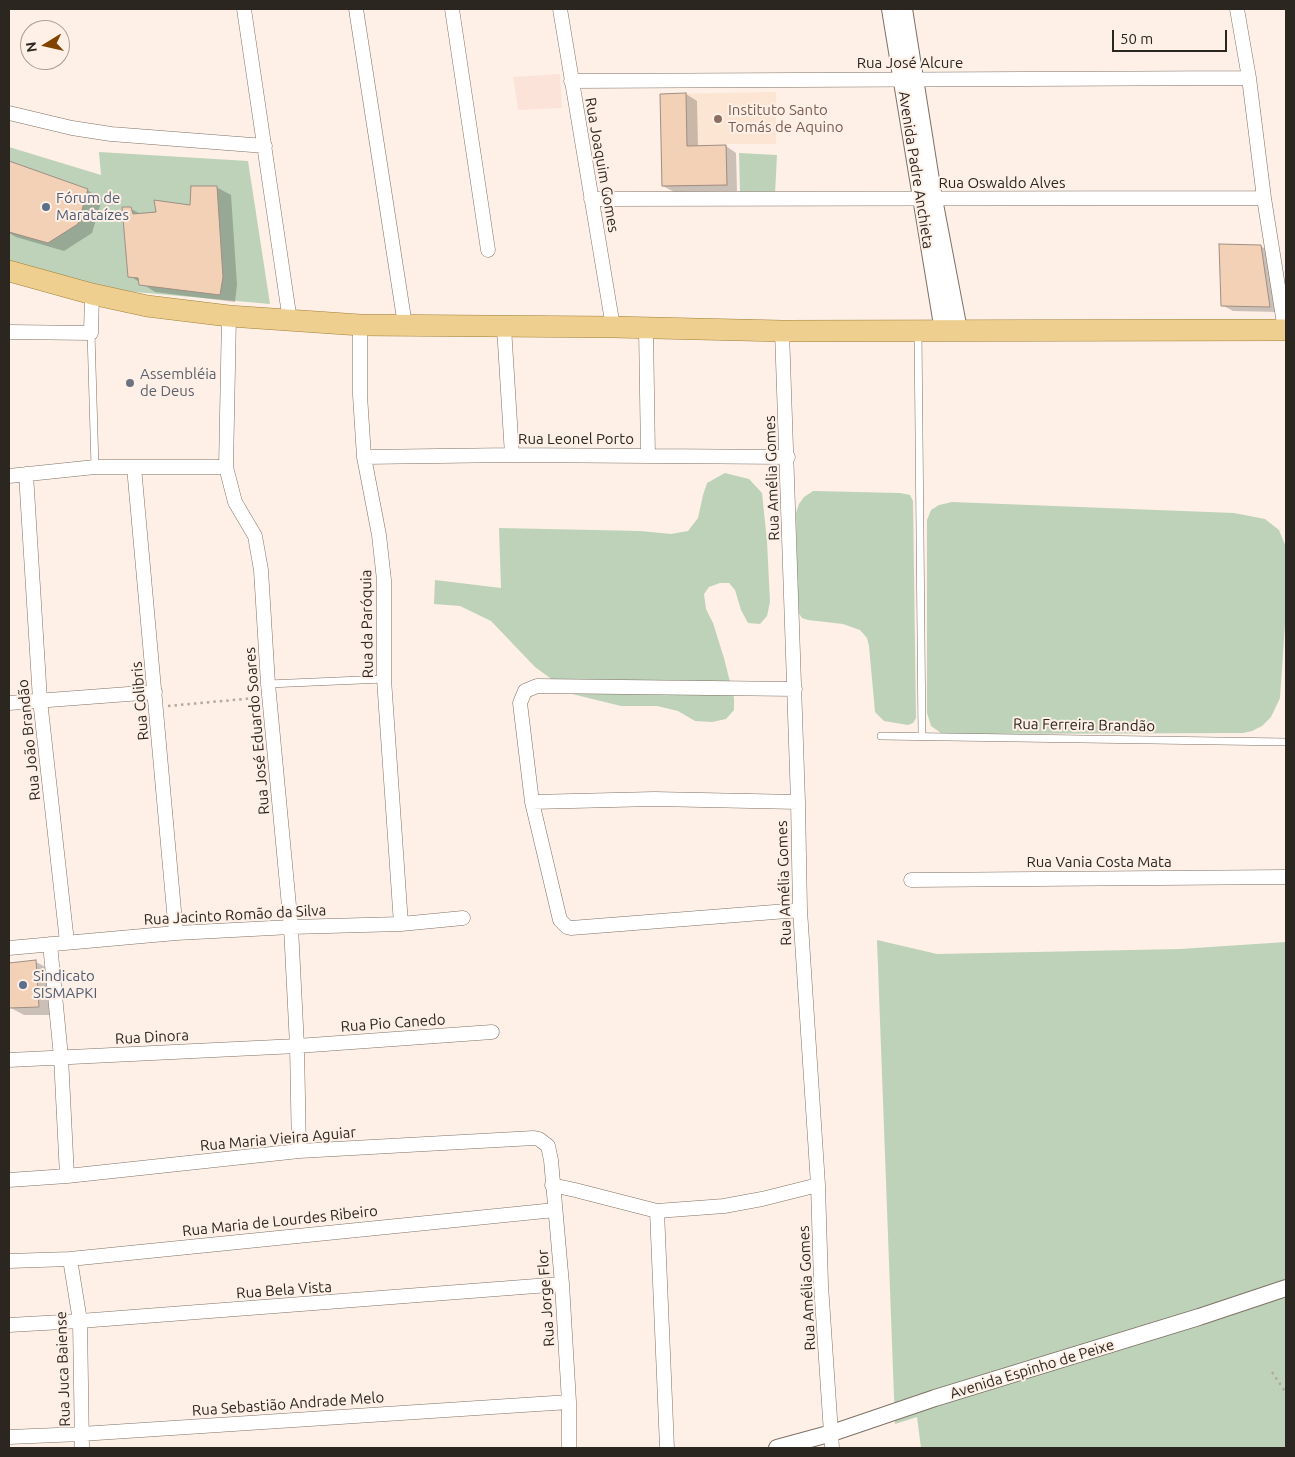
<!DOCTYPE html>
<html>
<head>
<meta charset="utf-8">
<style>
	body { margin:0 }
	#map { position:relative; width:1295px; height:1457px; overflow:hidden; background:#fef0e6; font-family:Ubuntu,sans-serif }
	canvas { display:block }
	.frame { position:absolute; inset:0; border:10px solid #2c2621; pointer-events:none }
	.north { position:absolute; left:20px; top:20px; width:50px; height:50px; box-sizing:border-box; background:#fef0e6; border:1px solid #aa9f97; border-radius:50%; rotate:261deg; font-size:14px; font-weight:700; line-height:20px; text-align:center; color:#2c2621 }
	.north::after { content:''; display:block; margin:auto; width:18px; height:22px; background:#804400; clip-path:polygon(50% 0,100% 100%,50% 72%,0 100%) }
	.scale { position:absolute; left:1112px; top:30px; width:115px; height:22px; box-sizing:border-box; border:2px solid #2c2621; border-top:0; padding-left:6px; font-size:15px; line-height:18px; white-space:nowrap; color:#2c2621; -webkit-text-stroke:4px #fef0e6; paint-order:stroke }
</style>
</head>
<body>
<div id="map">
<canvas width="1295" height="1457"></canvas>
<div class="frame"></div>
<div class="north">N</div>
<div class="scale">50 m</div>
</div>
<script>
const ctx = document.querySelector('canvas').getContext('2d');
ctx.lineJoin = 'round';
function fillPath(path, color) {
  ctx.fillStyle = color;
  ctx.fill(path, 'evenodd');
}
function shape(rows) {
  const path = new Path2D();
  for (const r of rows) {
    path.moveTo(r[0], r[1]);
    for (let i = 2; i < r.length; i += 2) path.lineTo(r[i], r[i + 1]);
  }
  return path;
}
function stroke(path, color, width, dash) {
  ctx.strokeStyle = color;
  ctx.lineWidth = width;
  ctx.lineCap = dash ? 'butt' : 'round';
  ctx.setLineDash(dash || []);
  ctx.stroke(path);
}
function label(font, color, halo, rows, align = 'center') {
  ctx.font = font + ' Ubuntu,sans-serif';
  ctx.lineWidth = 4;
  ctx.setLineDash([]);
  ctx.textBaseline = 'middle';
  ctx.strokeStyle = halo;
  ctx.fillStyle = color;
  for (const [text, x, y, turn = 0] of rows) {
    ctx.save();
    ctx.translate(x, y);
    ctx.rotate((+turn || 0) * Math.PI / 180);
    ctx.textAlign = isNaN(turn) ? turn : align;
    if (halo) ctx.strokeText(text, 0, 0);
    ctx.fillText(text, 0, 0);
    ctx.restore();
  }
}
fillPath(shape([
	[776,92,776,144,727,144,728,186,661,187,660,94]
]), '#fce5d3');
fillPath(shape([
	[560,74,562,108,518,110,513,77]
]), '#fce3d9');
fillPath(shape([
	[9,147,101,175,99,152,248,161,270,304,124,291,51,276,9,264],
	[739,153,777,155,775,194,740,192],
	[725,473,749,479,762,493,767,541,770,602,767,616,760,624,748,623,741,610,735,590,729,583,720,583,709,587,704,594,706,609,713,623,724,658,734,698,734,710,726,719,712,722,695,721,678,711,657,706,621,706,572,694,535,667,491,621,460,606,434,604,435,580,501,588,499,528,640,531,671,534,688,531,698,518,703,495,707,483],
	[813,491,900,493,910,495,913,501,916,718,913,723,908,725,884,721,875,712,869,646,867,638,860,630,843,624,808,620,802,618,798,612,796,513,799,504,804,497],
	[952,502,1234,513,1265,519,1279,530,1286,547,1286,609,1280,698,1271,717,1262,726,1252,731,1243,733,962,734,941,733,931,726,927,713,927,520,931,510,939,505],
	[877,940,937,954,1180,949,1286,942,1286,1448,921,1448,917,1417,895,1424]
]), '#bdd2b9');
fillPath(shape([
	[686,94,697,101,698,147,726,146,736,153,737,191,674,192,663,186],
	[9,163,87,190,102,199,92,233,64,251,16,237,9,233],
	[216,187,231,195,237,285,235,302,155,292,130,276,131,209,141,214,191,206],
	[1261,246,1271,253,1280,312,1233,311,1222,305],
	[36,962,51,970,53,1015,24,1015,9,1007,9,964]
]), '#0003');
const building = shape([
	[686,93,687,146,726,145,727,185,662,186,660,94,686,93],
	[9,161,88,189,78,224,48,243,9,232,9,161],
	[191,186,217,186,223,277,220,295,139,285,138,278,128,277,122,207,131,207,133,214,156,212,154,200,190,205,191,186],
	[1219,244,1261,245,1270,307,1221,306,1219,244],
	[36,960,39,1007,9,1008,9,963,36,960]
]);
fillPath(building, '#f3d1b7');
stroke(building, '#9e8f84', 1);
const service = shape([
	[918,332,922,737],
	[91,333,95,467],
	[268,684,384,679],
	[881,736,1286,742]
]);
const minor = shape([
	[244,9,290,321],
	[356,9,405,325],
	[452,9,488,250],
	[560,9,613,327],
	[1237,9,1249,78,1264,198,1285,330],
	[571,81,1249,78],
	[9,113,72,128,111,134,265,146],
	[591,199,1264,198],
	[229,316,226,467,235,502,255,536,261,570,268,684,291,927,297,1046,299,1151],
	[360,325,360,395,364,457,379,535,384,580,384,679,401,924],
	[504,327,512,455],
	[646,329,648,456],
	[782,331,798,802,800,910,818,1185,821,1285,832,1448],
	[9,332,91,333,92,294],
	[364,457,512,455,788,457],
	[134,467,176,933],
	[26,474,40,700,67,942],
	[9,476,95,467,226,467],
	[795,689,537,686,525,691,520,703,532,802,560,920,567,927,571,928,800,910],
	[9,703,155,692],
	[532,802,654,799,798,802],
	[911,880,1286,877],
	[50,944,61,1057,67,1176],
	[9,948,176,933,291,927,401,924,463,918],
	[9,1060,297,1046,492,1032],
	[9,1180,67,1176,299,1151,534,1138,539,1139,548,1146,551,1160,562,1284,569,1402,569,1448],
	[552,1185,575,1190,657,1211,667,1448],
	[657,1211,724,1206,762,1199,818,1185],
	[70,1259,80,1321,82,1448],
	[9,1261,70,1259,555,1210],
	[9,1325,80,1321,562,1284],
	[9,1437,81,1434,569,1402]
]);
const tertiary = shape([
	[890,9,943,331],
	[904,9,934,199,959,330],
	[777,1448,832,1433,935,1398,1199,1317,1286,1288]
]);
const primary = shape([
	[9,271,92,294,147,306,229,316,360,325,613,327,782,331,1286,330]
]);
stroke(service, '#7f7165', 8);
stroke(minor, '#7f7165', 15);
stroke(tertiary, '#7f7165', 18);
stroke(primary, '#a27f38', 22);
stroke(shape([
	[168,706,255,698],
	[1272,1372,1286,1393]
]), '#b4a9a1', 2.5, [2.5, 4]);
stroke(service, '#fff', 7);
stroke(minor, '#fff', 14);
stroke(tertiary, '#fff', 16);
stroke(primary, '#eecf8f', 21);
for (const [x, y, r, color] of [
	[718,119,5,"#8d6e63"],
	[46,207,5,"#5c6f8a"],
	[130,383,5,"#6b7280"],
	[23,985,5,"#5c6f8a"]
]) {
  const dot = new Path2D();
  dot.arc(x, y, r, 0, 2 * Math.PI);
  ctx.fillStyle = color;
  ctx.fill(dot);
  stroke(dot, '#fef0e6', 2);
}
label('15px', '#2c2621', '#fef0e6', [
	["Rua José Alcure",910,63],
	["Rua Joaquim Gomes",602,165,80],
	["Avenida Padre Anchieta",916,170,81],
	["Rua Oswaldo Alves",1002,183],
	["Rua Leonel Porto",576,439],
	["Rua Amélia Gomes",772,478,-92],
	["Rua da Paróquia",367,624,-91],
	["Rua Colibris",140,701,-95],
	["Rua Ferreira Brandão",1084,725,1],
	["Rua José Eduardo Soares",257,731,-95],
	["Rua João Brandão",29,740,-96],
	["Rua Vania Costa Mata",1099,862],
	["Rua Amélia Gomes",784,883,-92],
	["Rua Jacinto Romão da Silva",235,915,-3],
	["Rua Pio Canedo",393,1023,-4],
	["Rua Dinora",152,1037,-3],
	["Rua Maria Vieira Aguiar",278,1139,-5],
	["Rua Maria de Lourdes Ribeiro",280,1221,-6],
	["Rua Amélia Gomes",807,1288,-93],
	["Rua Bela Vista",284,1290,-4],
	["Rua Jorge Flor",546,1298,-94],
	["Rua Juca Baiense",63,1369,-92],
	["Avenida Espinho de Peixe",1032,1369,-17],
	["Rua Sebastião Andrade Melo",288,1404,-4]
]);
label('15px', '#785e54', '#fef0e6', [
	["Instituto Santo",728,110],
	["Tomás de Aquino",728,127]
], 'left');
label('15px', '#4e5e75', '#fef0e6', [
	["Fórum de",56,198],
	["Marataízes",56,215],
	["Sindicato",33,976],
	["SISMAPKI",33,993]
], 'left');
label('15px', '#5b616d', '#fef0e6', [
	["Assembléia",140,374],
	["de Deus",140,391]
], 'left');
</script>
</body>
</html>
